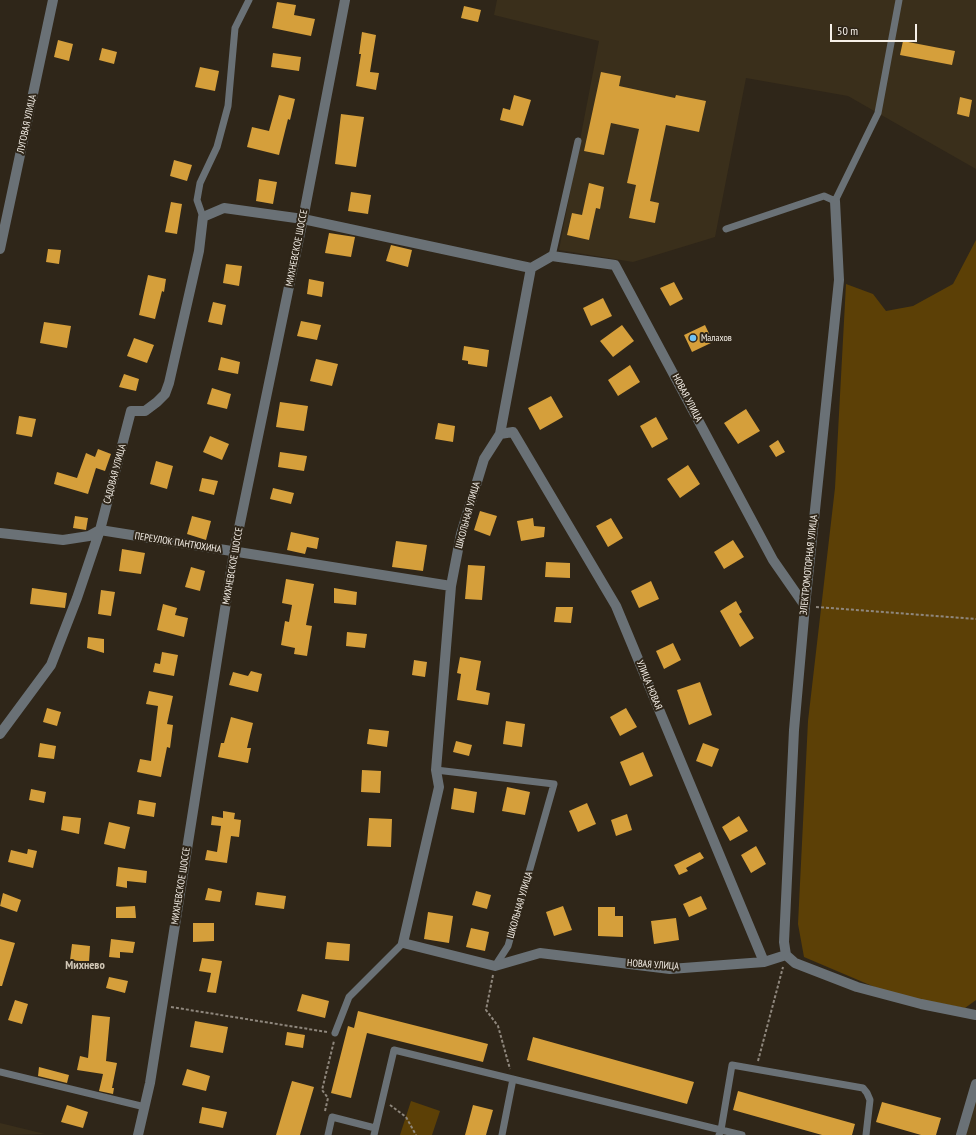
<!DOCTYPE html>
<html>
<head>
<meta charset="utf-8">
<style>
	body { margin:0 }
	#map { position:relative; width:976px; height:1135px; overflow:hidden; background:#2f2619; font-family:"PT Sans Narrow",sans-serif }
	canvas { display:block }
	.scale { position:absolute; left:830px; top:24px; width:87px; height:18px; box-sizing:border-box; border:2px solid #f6f0e8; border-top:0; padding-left:5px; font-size:12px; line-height:14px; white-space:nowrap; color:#f6f0e8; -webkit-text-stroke:3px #2f2619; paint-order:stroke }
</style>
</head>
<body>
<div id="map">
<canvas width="976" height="1135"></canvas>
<div class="scale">50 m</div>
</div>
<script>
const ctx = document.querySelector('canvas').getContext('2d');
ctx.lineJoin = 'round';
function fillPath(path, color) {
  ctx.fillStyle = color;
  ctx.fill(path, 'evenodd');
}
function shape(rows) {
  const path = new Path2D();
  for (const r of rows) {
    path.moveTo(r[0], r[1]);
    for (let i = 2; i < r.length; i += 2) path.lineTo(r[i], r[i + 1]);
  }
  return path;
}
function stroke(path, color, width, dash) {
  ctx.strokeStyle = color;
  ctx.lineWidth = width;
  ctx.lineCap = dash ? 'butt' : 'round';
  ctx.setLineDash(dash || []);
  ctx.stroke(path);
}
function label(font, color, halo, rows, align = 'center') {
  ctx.font = font + ' "PT Sans Narrow",sans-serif';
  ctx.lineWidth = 4;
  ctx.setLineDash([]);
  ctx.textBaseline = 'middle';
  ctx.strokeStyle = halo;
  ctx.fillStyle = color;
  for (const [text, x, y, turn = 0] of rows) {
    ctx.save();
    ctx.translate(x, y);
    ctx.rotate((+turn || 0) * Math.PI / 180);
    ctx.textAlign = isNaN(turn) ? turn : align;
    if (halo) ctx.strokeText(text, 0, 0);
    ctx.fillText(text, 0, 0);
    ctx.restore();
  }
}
fillPath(shape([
	[497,0,976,0,976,169,848,96,746,78,715,237,633,262,559,250,599,41,494,15],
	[976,1090,976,1135,964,1135],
	[0,1123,45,1134,0,1135]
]), '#3a2f1b');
fillPath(shape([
	[976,240,976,1000,965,1008,891,994,804,957,798,924,808,721,835,488,846,284,873,294,886,311,913,306,953,284],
	[411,1101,440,1111,432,1135,400,1135]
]), '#5c4006');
fillPath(shape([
	[277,2,296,5,294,15,315,19,311,36,272,28],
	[464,6,481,10,478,22,461,18],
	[362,32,376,35,370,72,379,73,376,90,356,86,361,54,359,54],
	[58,40,73,44,69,61,54,57],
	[903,41,955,51,952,65,900,55],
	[102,48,117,52,114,64,99,60],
	[273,53,301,57,299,71,271,67],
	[200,67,219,71,215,91,195,87],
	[601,72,621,76,619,86,675,98,676,95,706,101,699,132,666,125,650,201,659,203,655,223,629,218,636,185,627,183,639,129,611,123,604,155,584,151],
	[279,95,295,99,290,120,288,119,279,155,247,147,252,127,269,131],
	[514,95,531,100,523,126,500,120,503,108,510,110],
	[960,97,972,100,969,117,957,114],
	[341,114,364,117,356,167,335,164],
	[174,160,192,165,187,181,170,176],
	[259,179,277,182,273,204,256,201],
	[589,183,604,187,600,209,596,208,589,240,567,235,572,213,582,215],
	[351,192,371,195,368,214,348,211],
	[171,202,182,204,177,234,165,232],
	[329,233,355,237,351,257,325,253],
	[391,245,412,250,408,267,386,261],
	[48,249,61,250,59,264,46,262],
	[226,264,242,266,239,286,223,283],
	[148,275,166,279,164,292,162,291,155,319,139,315],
	[309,279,324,282,322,297,307,294],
	[674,282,683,299,670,306,660,288],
	[603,298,612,316,591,326,583,308],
	[213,302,226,305,222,325,208,322],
	[301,321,321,325,317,340,297,336],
	[44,322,71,326,67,348,40,343],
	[622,325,634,341,613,357,600,341],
	[705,325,713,342,692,352,684,335],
	[134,338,154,345,147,363,127,356],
	[464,346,489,350,487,367,468,364,468,361,462,360],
	[221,357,240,362,238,374,218,370],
	[316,359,338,364,332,386,310,381],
	[630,365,640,382,618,396,608,380],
	[124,374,139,379,136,391,119,387],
	[212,388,231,394,227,409,207,404],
	[551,396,563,417,540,430,528,408],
	[280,402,308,406,304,431,276,427],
	[746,409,760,431,738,444,724,423],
	[19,416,36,419,32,437,16,434],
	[656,417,668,439,652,448,640,426],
	[438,423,455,426,453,442,435,439],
	[210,436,229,444,222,460,203,452],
	[778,440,785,452,776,457,769,446],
	[98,449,111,454,105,471,96,468,88,494,54,484,57,472,77,478,86,453,95,457],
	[280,452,307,456,304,471,278,467],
	[156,461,173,466,167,489,150,484],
	[688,465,700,484,680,498,667,479],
	[202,478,218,481,214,495,199,491],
	[273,488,294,493,291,504,270,499],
	[480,511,497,516,490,536,474,530],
	[75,516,88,518,86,530,73,528],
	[192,516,211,521,206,540,187,534],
	[533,518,534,526,545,527,544,537,521,541,517,521],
	[611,518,623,538,608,547,596,526],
	[291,532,319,538,317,549,307,547,305,554,287,550],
	[733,540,744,557,724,569,714,552],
	[396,541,427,545,423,571,392,567],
	[122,549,145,553,141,574,119,571],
	[546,562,570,563,570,578,545,577],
	[468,565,485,566,482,600,465,599],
	[191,567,205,571,200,591,185,587],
	[286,579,314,584,306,625,312,626,307,656,294,654,295,648,281,645,285,621,289,622,292,605,282,603],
	[651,581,659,599,639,608,631,591],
	[32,588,67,593,65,608,30,604],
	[334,588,357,592,356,605,334,603],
	[101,590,115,592,111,616,98,614],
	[736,601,742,612,739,614,754,638,740,647,720,611],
	[163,604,177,608,175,615,188,618,184,637,157,630],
	[556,607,573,607,571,623,554,622],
	[347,632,367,634,365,648,346,646],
	[88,637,104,639,104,653,87,648],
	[673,643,681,660,664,669,656,651],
	[162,652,178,655,174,676,153,672,155,663,160,664],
	[460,657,481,661,476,690,490,693,488,705,457,700,461,674,457,673],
	[414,660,427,662,425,677,412,675],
	[251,671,262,674,258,692,229,685,233,672,248,676],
	[700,682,712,715,689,725,677,690],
	[149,691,173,696,167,724,173,725,170,748,167,747,161,777,137,772,140,759,151,761,158,706,146,704],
	[47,708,61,712,57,726,43,722],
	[626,708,637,727,620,736,610,717],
	[231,717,253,723,247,748,251,748,248,763,218,757,221,743,224,743],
	[506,721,525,724,522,747,503,744],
	[369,729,389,731,387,747,367,744],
	[456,741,472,745,469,756,453,752],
	[40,743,56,746,54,759,38,757],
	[703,743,719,749,712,767,696,761],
	[643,752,653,776,630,786,620,762],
	[362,770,381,771,380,793,361,792],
	[507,787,530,792,525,815,502,811],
	[454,788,477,792,474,813,451,809],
	[31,789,46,792,44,803,29,800],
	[139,800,156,803,154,817,137,814],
	[587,803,596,824,578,832,569,811],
	[223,811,235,813,234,819,241,820,239,837,231,836,227,863,205,860,207,850,217,852,221,826,211,825,212,816,223,818],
	[627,814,632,830,616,836,611,820],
	[63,816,81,818,79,834,61,830],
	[739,816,748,831,730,841,722,827],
	[369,818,392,819,391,847,367,846],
	[109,822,130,827,125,849,104,844],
	[756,846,766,864,751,873,741,855],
	[28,849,37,851,33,868,8,862,11,850,27,854],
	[700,852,704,858,686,868,688,871,679,875,674,865],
	[118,867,147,871,146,883,127,881,127,888,116,886],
	[208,888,222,891,220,902,205,900],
	[476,891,491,895,487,909,472,905],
	[257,892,286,896,284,909,255,905],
	[3,893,21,900,17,912,0,906],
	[701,896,707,909,689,917,683,904],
	[135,906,136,918,116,918,116,907],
	[563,906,572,930,554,936,546,912],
	[598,907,615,907,615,916,623,916,623,937,598,936],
	[428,912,453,916,449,943,424,939],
	[676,918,679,940,654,944,651,921],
	[193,923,214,923,214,941,193,942],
	[471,928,489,932,485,951,466,947],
	[0,939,15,943,2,986,0,986],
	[111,939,135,942,133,953,120,952,120,958,109,957],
	[327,942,350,944,349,961,325,959],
	[72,944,90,946,89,962,70,960],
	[202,958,222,961,216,993,207,992,211,973,199,971],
	[109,977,128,981,125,993,106,988],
	[302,994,329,1001,325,1018,297,1011],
	[15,1000,28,1004,22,1024,8,1020],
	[358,1011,488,1044,483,1062,367,1033,351,1098,331,1093,348,1026,354,1028],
	[92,1015,110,1017,106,1061,117,1063,112,1088,114,1088,113,1094,99,1091,103,1074,77,1070,80,1056,88,1058],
	[195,1021,228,1027,223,1053,190,1047],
	[287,1032,305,1035,303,1048,285,1045],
	[533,1037,694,1082,687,1104,527,1060],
	[39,1067,69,1075,67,1083,38,1076],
	[187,1069,210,1076,206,1091,182,1085],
	[292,1081,314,1087,300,1135,276,1135],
	[738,1091,855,1124,852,1135,822,1135,733,1110],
	[882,1102,941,1118,936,1135,921,1135,876,1122],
	[67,1105,88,1112,83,1128,61,1122],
	[473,1105,493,1110,486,1135,465,1135],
	[202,1107,227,1112,223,1128,199,1123]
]), '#d59f3b');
stroke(shape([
	[816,607,976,619],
	[493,975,486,1010,498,1026,510,1069],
	[171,1007,327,1032],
	[758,1061,783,967],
	[390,1105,406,1117,416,1135],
	[325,1111,328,1098,322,1090,334,1041]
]), '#8f877d', 2, [3, 2]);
stroke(shape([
	[203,217,197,200,200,183,217,147,228,106,235,28,249,0],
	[726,229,824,196,835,201,878,113,899,0],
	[552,256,578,141],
	[436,770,554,784,508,946,495,966],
	[335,1033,349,997,403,943],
	[0,1072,145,1107],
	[328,1135,332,1117,375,1128],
	[374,1135,394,1050,721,1130,719,1135],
	[502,1135,513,1079],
	[742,1135,721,1130,732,1065,863,1088,867,1093,870,1100,866,1135]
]), '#6a7176', 7);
stroke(shape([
	[0,249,53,0],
	[531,268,500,434,484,459,461,534,451,586,436,770,439,787,403,943,495,966,540,953,670,969,764,962,786,955],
	[531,268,552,256,615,265,773,560,805,606],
	[500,434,513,432,616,606,764,962],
	[0,533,63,540,89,536,100,530,451,586],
	[0,734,51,665,77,598,100,530,131,411,145,411,157,402,165,394,169,383,199,251,203,217,224,208,303,219,531,268],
	[786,955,784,942,794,730,805,606,839,280,835,201],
	[786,955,795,963,857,987,921,1004,976,1015],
	[961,1135,976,1084]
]), '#6a7176', 10);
stroke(shape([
	[138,1135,150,1083,234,552,303,219,345,0]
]), '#6a7176', 10);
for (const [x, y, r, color] of [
	[693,338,4,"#70c2f4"]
]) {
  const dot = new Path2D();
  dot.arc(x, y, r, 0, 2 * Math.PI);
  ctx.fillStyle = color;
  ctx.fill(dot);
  stroke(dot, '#2f2619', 1.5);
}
label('10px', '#f6f0e8', '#2f2619', [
	["ЛУГОВАЯ УЛИЦА",27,124,-78],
	["МИХНЕВСКОЕ ШОССЕ",297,248,-79],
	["НОВАЯ УЛИЦА",687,398,62],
	["САДОВАЯ УЛИЦА",115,474,-75],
	["ШКОЛЬНАЯ УЛИЦА",468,515,-75],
	["ПЕРЕУЛОК ПАНТЮХИНА",178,543,9],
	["ЭЛЕКТРОМОТОРНАЯ УЛИЦА",809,565,-84],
	["МИХНЕВСКОЕ ШОССЕ",233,566,-80],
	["УЛИЦА НОВАЯ",649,685,68],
	["МИХНЕВСКОЕ ШОССЕ",181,886,-81],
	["ШКОЛЬНАЯ УЛИЦА",520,905,-74],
	["НОВАЯ УЛИЦА",653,965,4]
]);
label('10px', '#f6f0e8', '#2f2619', [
	["Малахов",701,338]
], 'left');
label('bold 12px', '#d1c7b6', '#2f2619', [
	["Михнево",85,966]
]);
</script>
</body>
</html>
